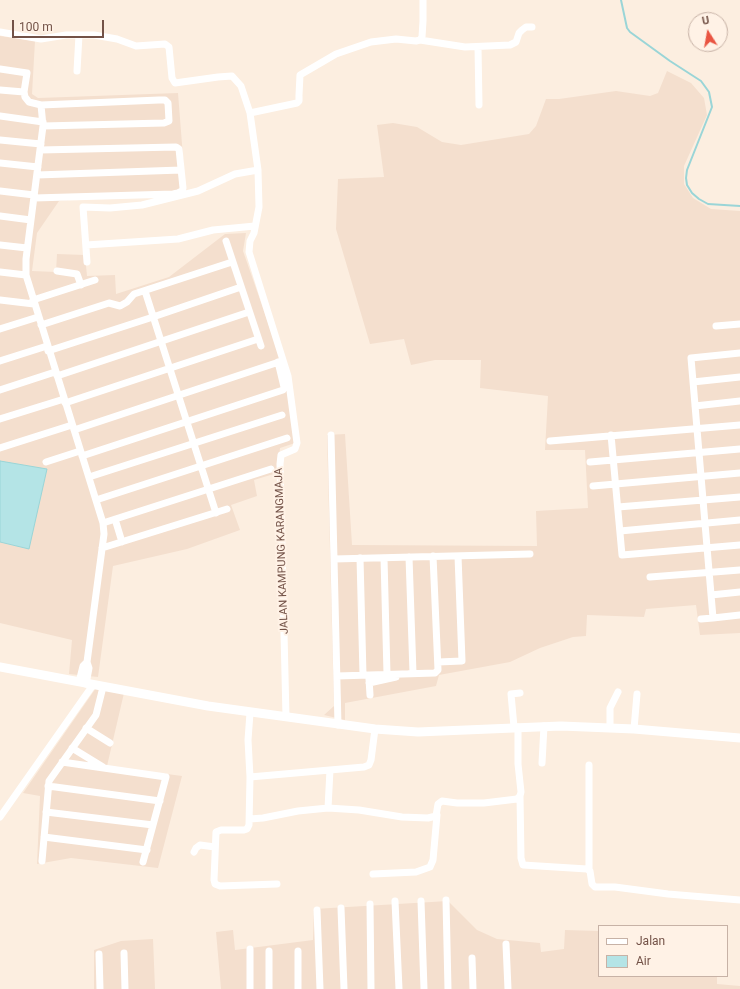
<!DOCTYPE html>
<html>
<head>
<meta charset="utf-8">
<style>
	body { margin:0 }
	#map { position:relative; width:740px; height:989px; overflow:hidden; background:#fceee0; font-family:Roboto,sans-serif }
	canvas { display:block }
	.legend { position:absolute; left:598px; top:925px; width:130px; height:52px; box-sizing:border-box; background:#fff2e6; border:1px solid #c7b2a6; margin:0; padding:5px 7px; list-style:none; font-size:12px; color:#735247 }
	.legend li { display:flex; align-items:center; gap:8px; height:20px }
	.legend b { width:20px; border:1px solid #c7b2a6 }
	.north { position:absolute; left:688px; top:12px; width:40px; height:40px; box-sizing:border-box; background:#fff2e6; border:1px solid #c7b2a6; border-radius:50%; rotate:349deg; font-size:11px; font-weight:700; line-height:16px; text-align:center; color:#735247 }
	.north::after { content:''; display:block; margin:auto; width:14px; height:18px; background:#e95542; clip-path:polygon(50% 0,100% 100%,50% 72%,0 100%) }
	.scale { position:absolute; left:12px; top:20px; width:92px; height:18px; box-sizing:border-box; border:2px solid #735247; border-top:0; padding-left:5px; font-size:12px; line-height:14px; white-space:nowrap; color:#735247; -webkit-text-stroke:3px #fff2e6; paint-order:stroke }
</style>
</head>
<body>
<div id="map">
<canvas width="740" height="989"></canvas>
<ul class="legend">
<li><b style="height:5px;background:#fff"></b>Jalan</li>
<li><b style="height:11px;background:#b4e4e6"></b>Air</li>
</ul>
<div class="north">U</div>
<div class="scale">100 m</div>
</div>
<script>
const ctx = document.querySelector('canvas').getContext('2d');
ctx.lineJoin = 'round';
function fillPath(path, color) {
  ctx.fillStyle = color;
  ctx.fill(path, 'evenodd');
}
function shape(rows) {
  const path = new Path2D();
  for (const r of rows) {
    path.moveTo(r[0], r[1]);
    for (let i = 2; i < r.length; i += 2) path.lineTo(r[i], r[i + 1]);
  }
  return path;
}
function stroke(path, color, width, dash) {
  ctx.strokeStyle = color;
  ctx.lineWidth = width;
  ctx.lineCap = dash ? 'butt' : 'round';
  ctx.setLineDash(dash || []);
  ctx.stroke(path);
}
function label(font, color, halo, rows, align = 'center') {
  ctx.font = font + ' Roboto,sans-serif';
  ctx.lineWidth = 4;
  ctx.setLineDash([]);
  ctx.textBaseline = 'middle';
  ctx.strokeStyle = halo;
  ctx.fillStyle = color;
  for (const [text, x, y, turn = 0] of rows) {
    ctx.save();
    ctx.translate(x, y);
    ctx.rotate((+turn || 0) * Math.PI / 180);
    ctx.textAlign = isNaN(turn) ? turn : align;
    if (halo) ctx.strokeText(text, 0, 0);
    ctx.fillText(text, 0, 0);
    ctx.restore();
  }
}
fillPath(shape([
	[0,36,35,41,32,94,38,98,178,93,186,195,93,198,59,201,37,233,32,271,56,272,57,254,85,255,87,276,115,275,116,294,169,277,225,234,246,233,243,251,287,377,295,443,280,448,277,473,254,480,257,496,231,505,240,530,187,549,113,566,98,677,69,674,72,640,0,623],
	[667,71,691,83,704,98,707,115,684,166,684,184,693,198,711,209,740,211,740,633,700,635,696,605,646,609,644,617,587,615,586,636,573,637,540,648,510,662,439,675,436,686,345,703,345,720,324,715,334,706,327,435,345,434,352,545,537,546,536,511,588,508,585,450,545,450,548,396,480,388,481,360,435,360,411,365,404,339,370,344,336,229,338,179,384,177,377,125,393,123,417,127,442,142,461,145,529,134,536,126,546,99,559,99,616,91,650,96,658,93],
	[96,688,124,693,107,766,182,776,158,868,71,858,37,864,40,796,23,793],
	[448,901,477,930,497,939,540,943,541,952,564,949,565,930,599,931,599,976,717,976,717,984,740,986,740,989,221,989,216,932,233,930,235,950,313,940,314,909],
	[153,939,155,989,94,989,94,950,121,941]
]), '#f4dfce');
const water = shape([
	[0,461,47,469,29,549,0,542,0,461]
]);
fillPath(water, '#b4e4e6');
stroke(water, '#9ad5d7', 1);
stroke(shape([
	[621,0,627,28,630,32,670,61,701,81,709,92,712,107,687,170,686,178,687,185,692,193,699,199,708,204,740,206]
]), '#9ad5d7', 2);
stroke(shape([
	[0,32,41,39,66,35,94,35,117,39,136,46,165,44,169,47,172,78,175,83,218,77,232,76,241,86,250,113,258,170,259,207,254,233,250,241,249,252,288,376,297,443,295,449,281,455,280,464,286,717],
	[420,40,465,47,510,45,516,42,519,33,522,30,526,27,532,27],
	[478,47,479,105],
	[0,69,27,73,24,92,25,97,29,102,41,105,43,126,26,259,26,275,103,523,104,534,87,662,89,668,86,684],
	[77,71,79,35],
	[0,90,24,92],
	[41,105,159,100,165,100,168,103,169,121,164,123,43,126],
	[250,113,297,103,299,101,299,95,300,75,336,54,371,42,396,39,416,41,420,40,422,37,423,21,423,0],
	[0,116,43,122],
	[0,140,41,144],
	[0,163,38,167],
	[37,175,181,170],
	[0,191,34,195],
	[34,198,173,194,178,193,182,191,183,188,179,149,176,147,40,150],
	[0,216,31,220],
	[226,241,261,346],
	[0,245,27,248],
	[86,245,178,239,213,230,255,226],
	[87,262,83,207,110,208,142,205,198,191,235,174,258,170],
	[57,271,77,274,81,285],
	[0,272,26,275],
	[145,291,216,513],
	[0,300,34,304],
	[33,300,95,280],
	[41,325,109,303,120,306,127,302,134,294,232,262],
	[716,326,740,324],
	[0,329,38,317],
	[48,351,153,317,241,287],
	[740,353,691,358,713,618,740,615],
	[0,361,47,346],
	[57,376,249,312],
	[693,382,740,377],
	[0,390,55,372],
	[65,403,258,339],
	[695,406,740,401],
	[0,419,64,399],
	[74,430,282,361],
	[331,435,338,725],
	[611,435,622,555,740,545],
	[550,441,740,425],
	[0,448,72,425],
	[82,456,283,390,284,387,278,362],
	[46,462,80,451],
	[590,462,740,449],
	[89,477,282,415],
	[593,486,740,473],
	[96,500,287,438],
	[618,507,740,497],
	[115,519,122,542],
	[103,523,271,469],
	[620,531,740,520],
	[102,548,227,509],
	[360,558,363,675],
	[384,558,387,674],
	[334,559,530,554],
	[650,577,740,570],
	[711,595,740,592],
	[701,619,713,618],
	[438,662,462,661,458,556],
	[408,674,413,673,409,557],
	[337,676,435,673,438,670,433,556],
	[369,679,370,695],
	[79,682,83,666,87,662],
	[369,683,396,677],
	[250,713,248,740,250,777,249,825,247,829,244,830,221,830,216,832,214,880,215,884,220,886,277,884],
	[514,727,511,694,520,693],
	[86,728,110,743],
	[610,728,610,708,618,692],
	[634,729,637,694],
	[72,748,103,767],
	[62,762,166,777,143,862],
	[542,763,544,726],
	[250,777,364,767,369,765,371,760,375,729],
	[48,786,160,801],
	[520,796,521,858,523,865,587,869,590,871,592,884,595,887,615,887,668,894,740,900],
	[328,808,330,770],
	[46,812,153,825],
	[0,817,93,685],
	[250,819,263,818,298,811,328,808,359,810,402,817,428,818,436,816,438,804,442,801,457,803,484,803,517,799,520,796,521,792,518,764,518,727],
	[44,837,147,850],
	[194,852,196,848,200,845,215,847],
	[42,861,49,781,96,715,103,687],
	[589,870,589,765],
	[373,874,416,872,430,867,433,860,437,815],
	[446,900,448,989],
	[395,901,399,989],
	[421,901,424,989],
	[370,904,371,989],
	[341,908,344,989],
	[317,910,320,989],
	[506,944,508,989],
	[250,949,250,989],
	[269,951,269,989],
	[124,953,125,989],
	[99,954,100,989],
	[472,958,473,989],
	[298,989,298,951]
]), '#fff', 7);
stroke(shape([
	[0,667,208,706,375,729,418,732,561,726,634,729,740,738]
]), '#fff', 9);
label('11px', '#735247', '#fff2e6', [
	["JALAN KAMPUNG KARANGMAJA",282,551,-92]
]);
</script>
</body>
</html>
